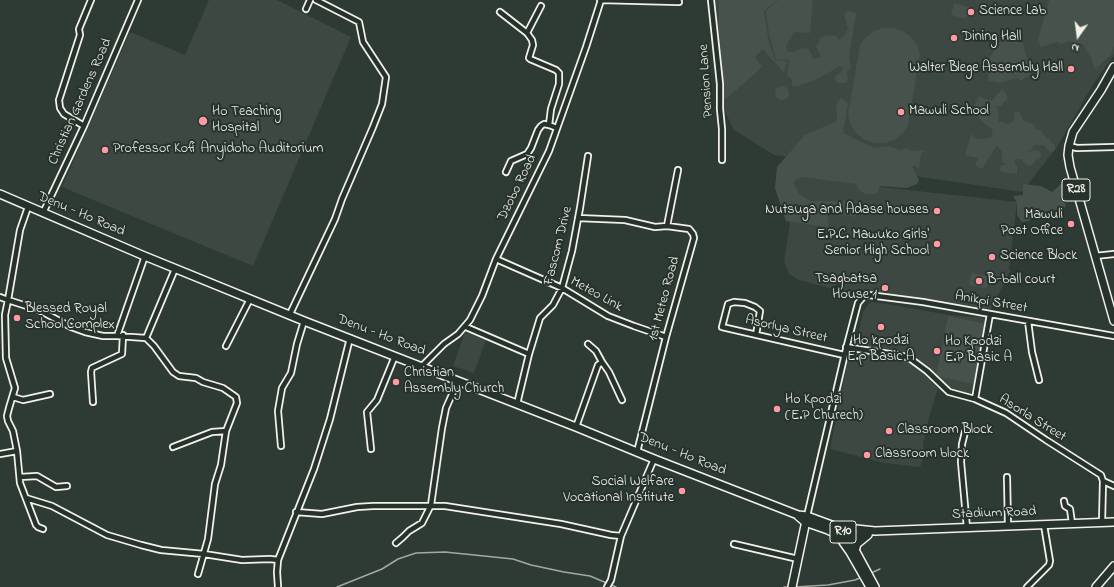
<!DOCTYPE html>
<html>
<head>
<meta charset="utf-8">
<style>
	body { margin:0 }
	#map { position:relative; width:1114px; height:587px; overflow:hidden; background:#2e3b34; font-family:"Indie Flower",sans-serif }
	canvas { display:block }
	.north { position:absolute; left:1058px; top:16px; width:40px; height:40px; -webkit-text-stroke:3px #26332d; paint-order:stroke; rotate:194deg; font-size:11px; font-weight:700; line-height:16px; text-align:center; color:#f4f1e8 }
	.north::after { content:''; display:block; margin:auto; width:14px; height:18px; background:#f4f1e8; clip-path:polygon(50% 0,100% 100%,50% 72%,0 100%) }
</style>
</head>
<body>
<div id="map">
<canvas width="1114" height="587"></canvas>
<div class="north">N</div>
</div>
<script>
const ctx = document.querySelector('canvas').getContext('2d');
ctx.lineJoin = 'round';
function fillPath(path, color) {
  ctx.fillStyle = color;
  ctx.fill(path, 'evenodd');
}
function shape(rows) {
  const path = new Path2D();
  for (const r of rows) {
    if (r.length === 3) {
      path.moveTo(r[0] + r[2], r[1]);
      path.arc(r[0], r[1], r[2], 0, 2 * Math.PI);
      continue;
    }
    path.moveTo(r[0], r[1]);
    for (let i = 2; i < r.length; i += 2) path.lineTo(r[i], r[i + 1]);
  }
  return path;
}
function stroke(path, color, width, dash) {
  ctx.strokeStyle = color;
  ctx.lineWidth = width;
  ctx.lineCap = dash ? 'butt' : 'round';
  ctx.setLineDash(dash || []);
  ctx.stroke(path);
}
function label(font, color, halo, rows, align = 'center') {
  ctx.font = font + ' "Indie Flower",sans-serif';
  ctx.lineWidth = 4;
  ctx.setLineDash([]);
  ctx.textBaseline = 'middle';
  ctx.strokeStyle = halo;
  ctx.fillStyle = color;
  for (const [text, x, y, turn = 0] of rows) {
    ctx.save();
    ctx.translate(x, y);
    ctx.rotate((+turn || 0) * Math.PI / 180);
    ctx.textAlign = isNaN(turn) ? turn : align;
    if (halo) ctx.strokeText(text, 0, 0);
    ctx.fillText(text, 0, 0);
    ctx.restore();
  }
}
fillPath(shape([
	[209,0,277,0,351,37,253,266,62,187,130,32,185,55],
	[714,0,1114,0,1114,55,1094,83,1057,147,1022,192,774,155,734,130,716,94],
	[798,174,872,186,1017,202,1009,270,1011,270,990,311,829,288,799,280,789,274,784,262,790,222,782,199,786,187],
	[870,302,887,304,949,315,988,318,974,387,970,395,949,389,935,376,930,367,910,354,856,345,863,312],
	[465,332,486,340,474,373,453,366],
	[850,350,908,359,938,388,929,417,923,445,925,453,920,467,885,463,830,449]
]), '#3c4841');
fillPath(shape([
	[719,0,777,0,764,11,769,43,775,60,787,61,784,73,763,49,755,57,762,67,727,98,722,99,717,93],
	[778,0,813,0,810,33,794,32,786,46,788,52,793,52,802,48,809,49,813,59,821,57,816,47,821,37,829,35,836,36,839,40,845,35,848,28,844,14,848,11,856,13,851,44,849,59,851,67,847,72,848,80,846,83,838,83,834,78,842,71,843,68,840,66,814,81,805,83,799,86,792,86,792,80,787,75,789,60,776,59,769,34,766,11],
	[1049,0,1114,0,1114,46,1111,55,1095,69,1091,58,1083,44,1069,41,1061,44,1057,42,1041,47,1038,40],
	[954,3,969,7,966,19,951,15],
	[883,28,893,28,903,31,911,37,917,45,920,55,908,125,902,134,894,140,885,143,875,143,865,140,857,134,851,125,848,115,860,45,866,37,874,31],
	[1009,36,1023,43,1031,74,1021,81,1018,78,1000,83,989,81,986,63,1000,42],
	[782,93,7],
	[1002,89,1007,95,1007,99,1001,106,996,106,999,113,998,121,1009,124,1014,120,1014,113,1019,111,1024,121,1034,124,1035,128,1042,132,1046,138,1049,139,1055,146,1055,150,1052,152,1049,151,1044,145,1034,145,1033,148,1028,151,1029,152,1034,150,1040,151,1041,156,1039,159,1036,160,1034,163,1030,166,1025,164,1021,159,1017,159,1014,162,1017,167,1017,174,1002,172,1000,169,1001,166,1007,164,1002,162,1002,152,997,145,983,168,979,168,975,165,978,158,966,156,966,151,971,134,977,139,991,138,993,130,984,123,977,115,974,109,977,99,980,96,984,99,992,101],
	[841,98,848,103,843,133,874,148,889,146,900,150,907,148,911,151,928,150,921,153,919,169,915,165,912,167,919,180,917,184,907,188,880,186,877,193,875,194,865,194,859,190,856,184,801,177,793,182,799,194,810,201,855,201,856,217,841,214,829,206,822,210,828,216,828,227,786,221,775,188,777,167,805,135,837,121,836,105],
	[1023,184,1041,186,1052,192,1061,184,1065,187,1064,194,1060,198,1066,205,1059,216,1053,213,1047,219,1039,218,1034,216,1029,221,1022,222,1017,215,1017,203,1013,196,1023,195],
	[971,273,989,276,987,288,969,285],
	[948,316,986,324,974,384,936,376]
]), '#48524c');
stroke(shape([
	[871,573,880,569],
	[337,587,382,569,398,559,416,553,445,552,513,559,531,565,564,572,590,576,616,587],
	[784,587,789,587],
	[795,587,828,585,855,580,862,577]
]), '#a4a8a0', 1.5);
const street = shape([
	[600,0,679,2],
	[711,0,720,84,720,109,722,129,722,160],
	[541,6,527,33,532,40,533,45,529,58,530,59,556,70,559,73,559,84,551,109,549,125],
	[306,9,310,0],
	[500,12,527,33],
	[84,126,64,114,60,108,59,100,80,35,79,29,91,0],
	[1069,146,1077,148,1114,147],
	[506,172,511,161,527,154,531,148,538,130,541,126,544,124,549,125,557,128],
	[28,207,20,230,8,300,39,310,71,327,85,332,103,336,117,336,145,256],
	[43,213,84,126,138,0],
	[578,218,625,220,655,227,667,226],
	[1095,256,1114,254],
	[496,259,562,288,608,316,634,326,666,337],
	[0,297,8,300,5,315,6,358,15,388,9,408,7,416,8,421,13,431,17,451,20,483,36,525,38,527,43,529],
	[290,314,335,219,342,199,373,127,382,104,386,77,363,42,359,22,316,0],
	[1028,321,1032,352,1039,380],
	[466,327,529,354],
	[756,335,760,311,755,307,745,303,734,302,728,304,722,327,844,355],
	[117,336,146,338,154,346,173,372,179,376,196,378,203,382,223,388,236,397,237,403,226,431,221,465,215,484,208,539,198,574],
	[146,338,175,269],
	[588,344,596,351,602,362],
	[226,346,250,299],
	[846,347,908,357,927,371,949,392,975,399,1006,413,1046,440,1101,475,1103,481,1114,486],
	[422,366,444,344,458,334,470,320,482,296,496,259,549,151,586,47,601,0],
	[13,397,23,400,50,394],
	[975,399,990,314],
	[93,402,91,372,92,368,122,354,123,335],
	[517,404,529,354,540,318,553,305,562,288,572,251,580,208,588,156],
	[576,427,598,365,602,362,609,372,622,400],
	[965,432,962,444,961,462,967,528],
	[281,446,278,411,282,388,291,373,297,344,304,321],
	[173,447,212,432,226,431],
	[371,449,367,412,377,400,395,356],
	[637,452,666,337,694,238,693,234,689,229,667,226,678,170],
	[0,454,17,451],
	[20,477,37,476,56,487,67,486],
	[1007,477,1008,526],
	[26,498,52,506,107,535,141,545,161,550,204,554,242,560,270,559,278,560],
	[1064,501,1065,506,1070,509,1072,523],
	[296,512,322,514,357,507,373,506,445,506,561,524,611,535,621,536,654,459],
	[807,516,847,345,858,303,864,296,869,295,923,302,1114,336],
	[1102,522,1103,481],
	[396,543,403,537,409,531,422,523,431,505,442,428,446,408,458,381],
	[734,544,798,559],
	[278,587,277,572,278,560,314,469,330,419,350,338],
	[607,587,611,580,621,536],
	[1027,587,1049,565,1050,561,1044,525]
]);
const secondary = shape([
	[837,527,875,531,1114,522],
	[844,541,869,532],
	[855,551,857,544,868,535],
	[792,587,807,516]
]);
const primary = shape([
	[1114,67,1101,90,1073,132,1069,146,1068,155,1070,167,1114,321],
	[0,194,142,255,304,321,576,427,654,459,798,515,807,516,837,527,849,539,875,587],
	[798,516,805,522,828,530,838,535,850,552,870,587],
	[1096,587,1114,566]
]);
stroke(street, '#f4f1e8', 8);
stroke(secondary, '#f4f1e8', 10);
stroke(primary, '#f4f1e8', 10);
stroke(street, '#26332d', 4.5);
stroke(secondary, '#26332d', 7);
stroke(primary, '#26332d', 7);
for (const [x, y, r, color] of [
	[971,12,4,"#ff9aa2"],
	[954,38,4,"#ff9aa2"],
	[1071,69,4,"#ff9aa2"],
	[901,112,4,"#ff9aa2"],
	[203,121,5,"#ff9aa2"],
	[105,150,4,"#ff9aa2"],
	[937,211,4,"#ff9aa2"],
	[1071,224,4,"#ff9aa2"],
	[937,244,4,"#ff9aa2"],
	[992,257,4,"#ff9aa2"],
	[979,281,4,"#ff9aa2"],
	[885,288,4,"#ff9aa2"],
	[17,318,4,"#ff9aa2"],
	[881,327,4,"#ff9aa2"],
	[937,351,4,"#ff9aa2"],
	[396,382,4,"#ff9aa2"],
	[777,409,4,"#ff9aa2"],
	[889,431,4,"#ff9aa2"],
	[867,455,4,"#ff9aa2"],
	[682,491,4,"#ff9aa2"]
]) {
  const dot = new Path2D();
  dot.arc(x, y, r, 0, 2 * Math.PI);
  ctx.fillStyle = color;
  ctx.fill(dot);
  stroke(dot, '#26332d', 1.5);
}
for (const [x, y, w] of [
	[1076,190,28],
	[843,532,26]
]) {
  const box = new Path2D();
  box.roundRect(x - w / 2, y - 11, w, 22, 3);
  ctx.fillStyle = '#26332d';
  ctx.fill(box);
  stroke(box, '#f4f1e8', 1);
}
label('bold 13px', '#f4f1e8', null, [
	["R28",1076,190],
	["R10",843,532]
]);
label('14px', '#f4f1e8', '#26332d', [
	["Science Lab",979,12],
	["Dining Hall",962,38],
	["Walter Blege Assembly Hall",1063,69,"right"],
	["Mawuli School",909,112],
	["Ho Teaching",212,113],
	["Hospital",212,129],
	["Professor Kofi Anyidoho Auditorium",113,150],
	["Nutsuga and Adase houses",929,211,"right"],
	["Mawuli",1063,216,"right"],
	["Post Office",1063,232,"right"],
	["E.P.C. Mawuko Girls'",929,236,"right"],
	["Senior High School",929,252,"right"],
	["Science Block",1000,257],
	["Tsagbatsa",877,280,"right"],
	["House 1",877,296,"right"],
	["B-ball court",987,281],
	["Blessed Royal",25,310],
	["School Complex",25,326],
	["Ho kpodzi",881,342,"center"],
	["E.p Basic A",881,358,"center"],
	["Ho Kpodzi",945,343],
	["E.P Basic A",945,359],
	["Christian",404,374],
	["Assembly Church",404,390],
	["Ho Kpodzi",785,401],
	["(E.P Churech)",785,417],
	["Classroom Block",897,431],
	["Classroom block",875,455],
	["Social Welfare",674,483,"right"],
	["Vocational Institute",674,499,"right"]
], 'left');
label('14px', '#f4f1e8', '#26332d', [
	["Pension Lane",707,81,-94],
	["Christian Gardens Road",81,102,-66],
	["Dzobo Road",518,188,-64],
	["Denu - Ho Road",81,215,23],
	["Fascom Drive",559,246,-76],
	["Meteo Link",596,295,29],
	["1st Meteo Road",665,299,-75],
	["Anikpi Street",991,303,10],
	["Asorlya Street",786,330,13],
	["Denu - Ho Road",381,336,21],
	["Asorla Street",1032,419,32],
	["Denu - Ho Road",682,455,22],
	["Stadium Road",994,514,-2]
]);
</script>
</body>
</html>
